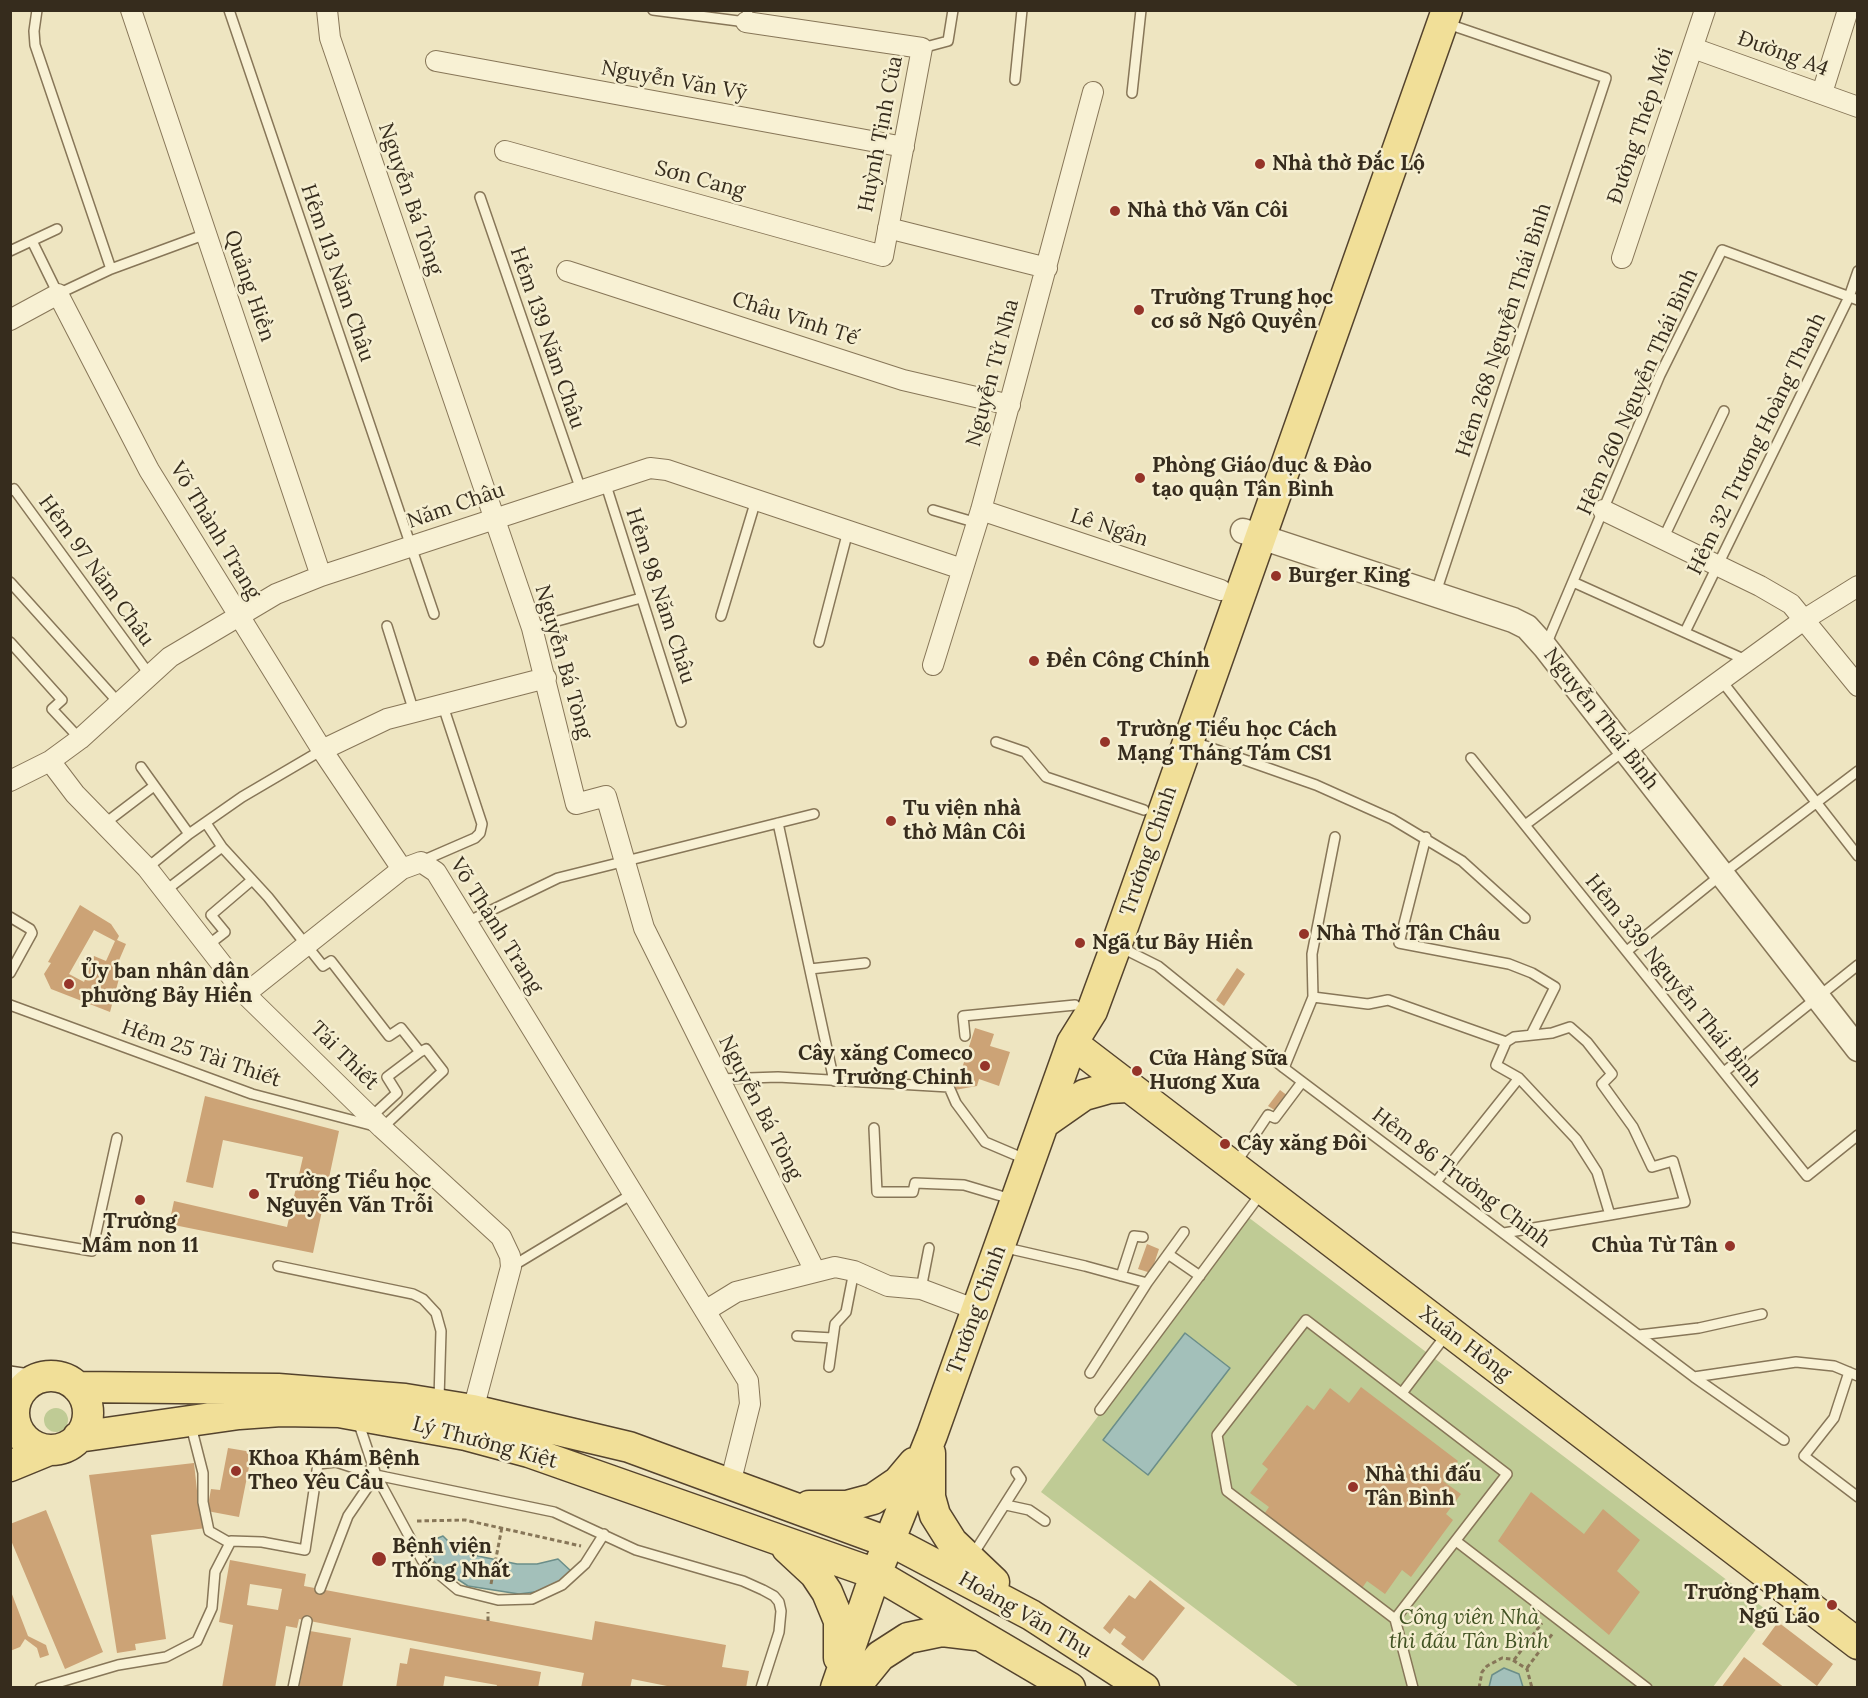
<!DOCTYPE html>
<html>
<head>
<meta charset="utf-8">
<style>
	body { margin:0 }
	#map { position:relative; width:1868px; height:1698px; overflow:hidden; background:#eee5c1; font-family:Lora,serif }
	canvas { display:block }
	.frame { position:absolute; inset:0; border:12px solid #362c1d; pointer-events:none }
</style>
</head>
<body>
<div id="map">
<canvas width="1868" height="1698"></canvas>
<div class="frame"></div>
</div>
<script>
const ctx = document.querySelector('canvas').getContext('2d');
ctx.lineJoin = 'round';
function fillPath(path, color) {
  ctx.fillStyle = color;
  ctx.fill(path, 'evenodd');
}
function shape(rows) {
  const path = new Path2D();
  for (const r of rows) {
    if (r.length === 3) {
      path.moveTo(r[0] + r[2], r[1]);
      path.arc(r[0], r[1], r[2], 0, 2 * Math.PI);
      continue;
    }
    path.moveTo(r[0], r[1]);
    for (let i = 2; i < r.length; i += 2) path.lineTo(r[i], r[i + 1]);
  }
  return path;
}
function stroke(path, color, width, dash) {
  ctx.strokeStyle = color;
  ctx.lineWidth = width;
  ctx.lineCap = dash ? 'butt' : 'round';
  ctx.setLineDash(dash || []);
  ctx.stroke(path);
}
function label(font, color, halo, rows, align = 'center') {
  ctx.font = font + ' Lora,serif';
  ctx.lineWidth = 5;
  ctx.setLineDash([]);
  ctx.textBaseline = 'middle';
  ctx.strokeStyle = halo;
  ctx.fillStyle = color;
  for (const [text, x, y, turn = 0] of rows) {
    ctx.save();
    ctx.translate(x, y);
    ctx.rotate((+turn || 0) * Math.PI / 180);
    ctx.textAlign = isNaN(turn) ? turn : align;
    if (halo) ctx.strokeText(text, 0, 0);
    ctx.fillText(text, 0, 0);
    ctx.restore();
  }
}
fillPath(shape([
	[1248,1217,1769,1612,1713,1687,1299,1687,1041,1492],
	[56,1420,12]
]), '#bfcb95');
const water = shape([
	[1185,1333,1230,1368,1148,1475,1103,1440,1185,1333],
	[443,1536,455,1548,473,1555,517,1564,537,1564,558,1559,572,1572,560,1582,542,1591,519,1594,468,1586,439,1567,425,1551,423,1544,443,1536],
	[1504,1668,1519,1674,1523,1687,1489,1687,1492,1675,1504,1668]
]);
fillPath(water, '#a3c0ba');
stroke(water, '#6b8e89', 1.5);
fillPath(shape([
	[80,905,111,924,119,936,117,940,126,944,114,972,120,975,110,1012,51,989,44,974,51,963,48,962],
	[94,930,115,941,106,961,94,956,84,982,69,974],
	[1237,968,1245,974,1224,1006,1216,1000],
	[975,1028,994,1034,990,1046,1010,1052,999,1086,979,1079,977,1086,955,1090],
	[1280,1090,1288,1096,1276,1111,1268,1106],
	[205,1096,339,1131,313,1253,169,1224,174,1201,287,1227,303,1157,223,1140,213,1188,186,1182],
	[1147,1244,1159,1249,1151,1273,1138,1269],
	[1361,1387,1458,1461,1443,1481,1461,1494,1446,1514,1453,1520,1411,1577,1402,1570,1385,1594,1367,1581,1360,1591,1262,1517,1269,1507,1250,1493,1268,1469,1262,1464,1307,1405,1314,1410,1330,1388,1349,1403],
	[228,1448,252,1452,239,1517,207,1511,211,1489,220,1490],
	[194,1463,199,1509,204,1508,206,1528,151,1535,166,1639,135,1644,136,1650,117,1653,89,1475],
	[1531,1492,1584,1534,1603,1509,1640,1540,1617,1571,1640,1592,1609,1635,1498,1541],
	[46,1510,103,1652,65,1669,10,1538,10,1524],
	[230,1560,306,1574,304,1586,592,1640,595,1621,726,1645,722,1667,749,1671,746,1688,677,1688,632,1679,630,1688,581,1688,584,1673,299,1619,297,1628,286,1626,275,1688,222,1688,233,1625,219,1622],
	[250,1584,282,1589,278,1610,247,1605],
	[1150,1580,1185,1608,1143,1661,1121,1644,1126,1637,1114,1628,1110,1634,1103,1628,1129,1595,1135,1599],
	[10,1589,28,1636,46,1645,49,1655,40,1658,37,1648,25,1639,20,1647,10,1651],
	[1778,1622,1833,1664,1817,1686,1762,1644],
	[310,1631,351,1638,342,1688,299,1688],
	[410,1648,541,1672,538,1688,496,1688,497,1685,445,1676,443,1688,396,1688,400,1663,407,1664],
	[1744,1657,1785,1688,1721,1688]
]), '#cca376');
const service = shape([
	[229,10,434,614],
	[653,10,746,22,748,10],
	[922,48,948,41,953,10],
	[1015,80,1022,10],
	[1132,93,1141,10],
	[480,197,581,490],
	[32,241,58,294,111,269,35,45,34,31,37,10],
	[10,251,57,229],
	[111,269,206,234],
	[605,482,681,722],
	[10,491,14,489,149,674],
	[933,510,977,523],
	[1663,539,1724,411],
	[10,582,118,702],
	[1573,582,1748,661],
	[1436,592,1606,78,1445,23],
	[721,616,756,500],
	[387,626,414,712],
	[532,628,641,598],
	[1685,632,1849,297,1858,271],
	[10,642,62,700,52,709,80,739],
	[819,642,848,531],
	[1546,645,1660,375,1722,250,1858,300],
	[1721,680,1858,856],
	[996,742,1025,752,1046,777,1144,810],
	[1194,742,1316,785,1392,819,1462,861,1525,918],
	[1471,758,1807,1176,1858,1135],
	[141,767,189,834],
	[778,823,834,1081],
	[104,824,154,786],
	[1525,825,1624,751],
	[1426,837,1399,943,1509,964,1532,973,1555,987,1531,1035],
	[422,861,475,838,480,833,482,824,443,706],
	[147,868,189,834,242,797,322,750],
	[165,891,222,847],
	[10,917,30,929,32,933,10,973],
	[467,922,558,878,814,814],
	[207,946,225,932,211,915,252,880],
	[1120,947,1158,966,1284,1068,1694,1377,1784,1440],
	[1627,951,1721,875,1858,771],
	[810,969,865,963],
	[1313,997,1368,1004,1388,1000,1506,1042],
	[10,1005,252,1094,382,1128,443,1071,426,1049,420,1052,401,1028,389,1036,331,961,323,966,268,897,222,847,206,823],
	[965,1036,963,1016,1075,1005],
	[1284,1068,1313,997,1312,954,1335,837],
	[1724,1072,1858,965],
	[719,1079,778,1077,949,1087,956,1103,985,1142,1025,1159],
	[371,1117,397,1093,387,1077,420,1052],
	[874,1128,877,1192,913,1192,915,1183,964,1185,1011,1199],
	[1236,1163,1268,1115,1275,1118,1302,1082],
	[1436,1182,1519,1078],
	[1504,1233,1610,1215,1685,1202,1673,1161,1652,1167,1633,1127,1602,1084,1612,1074,1587,1042,1570,1027,1552,1033,1514,1037,1506,1042,1496,1065,1519,1078,1576,1139,1597,1172,1610,1215],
	[10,1237,92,1251,117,1138],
	[1002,1247,1085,1266,1147,1283],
	[1168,1254,1200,1276],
	[278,1266,413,1294,423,1299,436,1313,441,1331,439,1399],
	[511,1267,632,1194],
	[1121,1276,1134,1236,1143,1237],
	[921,1289,929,1248],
	[1639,1335,1699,1328,1762,1314],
	[797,1336,833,1338],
	[829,1367,835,1324,846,1312,854,1271],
	[1849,1372,1834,1418,1804,1456,1858,1497],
	[1090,1373,1147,1283,1184,1232],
	[1694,1377,1796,1362,1834,1366,1858,1376],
	[1402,1393,1446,1335],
	[1100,1410,1262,1192],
	[358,1421,376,1475,422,1560,458,1590,498,1600,532,1599,562,1585,585,1564,604,1534],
	[191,1426,203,1473,203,1502,209,1531,230,1543],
	[1006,1505,1029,1510,1045,1521],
	[1456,1541,1647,1688],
	[972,1556,1021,1479,1016,1472],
	[320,1589,348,1516,376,1475],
	[1395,1619,1507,1474,1306,1320,1217,1435,1227,1491,1395,1619,1413,1688],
	[40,1688,118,1665,166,1657,197,1641,212,1608,215,1572,231,1541,262,1542,305,1550,318,1464,336,1462,376,1475,554,1512,636,1550,743,1581,763,1590,774,1596,779,1602,781,1611,779,1632,761,1688],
	[293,1688,307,1621]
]);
const minor = shape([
	[131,10,321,576],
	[327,10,330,38,532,628,576,804,606,796,644,928,815,1271],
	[1693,48,1858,107],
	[436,61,904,147],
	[1822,93,1848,10],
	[505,151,883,256,922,48,746,22],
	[888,228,1047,268],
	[1622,258,1705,10],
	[567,271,903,380,1010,405],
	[10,320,58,294,149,470,322,750,402,869,421,862,436,872,748,1381,750,1404,730,1484],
	[981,510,1221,590],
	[1603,510,1760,586,1791,604,1858,686],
	[933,665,981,510,1093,92],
	[322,750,387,719,546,678],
	[1625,750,1805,619,1858,586],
	[50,761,75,794,147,868,245,994,382,1128,501,1237,510,1256,511,1267,473,1410],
	[10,781,50,761,80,739,170,657,276,594,321,576,650,468,667,470,962,569],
	[245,994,402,869],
	[705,1311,736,1292,835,1267,854,1271,888,1286,921,1289,977,1310]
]);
const tertiary = shape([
	[1243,531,1513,620,1527,627,1545,647,1858,1049]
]);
const secondary = shape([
	[10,1380,30,1383]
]);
const primary = shape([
	[1072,1043,1858,1644],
	[1044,1123,1084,1095,1109,1088,1127,1087],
	[51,1413,37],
	[77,1387,278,1389,405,1399,473,1410,629,1447,904,1548,1031,1615,1144,1688],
	[78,1437,239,1414,281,1411,339,1412,466,1435,529,1452,876,1574,1070,1688],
	[930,1453,930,1497,935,1515,952,1542,994,1582],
	[10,1466,49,1450],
	[809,1506,847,1506,873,1499,898,1482,914,1463],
	[787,1548,815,1574,827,1592,839,1621,839,1658],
	[836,1688,872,1584,932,1435,1072,1043,1092,1011,1116,946,1447,10],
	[854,1688,880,1656,908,1638,942,1631,976,1635]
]);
stroke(service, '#877658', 12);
stroke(minor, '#877658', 22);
stroke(tertiary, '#877658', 27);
stroke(secondary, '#68573c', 30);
stroke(primary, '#54432d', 33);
stroke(shape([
	[417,1521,465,1520,581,1546],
	[491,1584,502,1527],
	[488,1621,488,1612],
	[1514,1660,1542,1623],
	[1527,1668,1553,1633],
	[1479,1688,1482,1672,1487,1666,1502,1658,1511,1659,1527,1669,1532,1688]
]), '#877658', 3, [4.5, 3]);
stroke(service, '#f8f1d4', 9);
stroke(minor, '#f8f1d4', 20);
stroke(tertiary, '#f8f1d4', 24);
stroke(secondary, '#f8f1d4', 27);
stroke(primary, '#f1df98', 30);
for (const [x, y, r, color] of [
	[1260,164,6,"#953429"],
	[1115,211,6,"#953429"],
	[1139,310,6,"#953429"],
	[1140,478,6,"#953429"],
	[1276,576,6,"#953429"],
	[1034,661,6,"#953429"],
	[1105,742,6,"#953429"],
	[891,821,6,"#953429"],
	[1304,934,6,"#953429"],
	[1080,943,6,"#953429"],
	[69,984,6,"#953429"],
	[985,1066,6,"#953429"],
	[1137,1071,6,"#953429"],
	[1225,1144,6,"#953429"],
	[254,1194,6,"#953429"],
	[140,1200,6,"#953429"],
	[1730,1246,6,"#953429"],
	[236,1471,6,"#953429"],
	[1353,1487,6,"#953429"],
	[379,1559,8,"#953429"],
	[1832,1605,6,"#953429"]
]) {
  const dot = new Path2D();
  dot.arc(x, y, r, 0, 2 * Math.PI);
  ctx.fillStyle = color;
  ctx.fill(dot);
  stroke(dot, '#f5eed0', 2);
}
label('21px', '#362c1d', '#f5eed0', [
	["Đường A4",1783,54,20],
	["Nguyễn Văn Vỹ",674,81,10],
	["Đường Thép Mới",1641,126,-71],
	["Huỳnh Tịnh Của",881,134,-79],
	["Sơn Cang",700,180,15],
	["Nguyễn Bá Tòng",410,199,71],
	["Hẻm 113 Năm Châu",337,273,71],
	["Quảng Hiền",249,286,71],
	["Châu Vĩnh Tế",795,319,18],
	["Hẻm 268 Nguyễn Thái Bình",1504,330,-72],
	["Hẻm 139 Năm Châu",547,338,71],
	["Nguyễn Tử Nha",993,373,-75],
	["Hẻm 260 Nguyễn Thái Bình",1638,392,-66],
	["Hẻm 32 Trương Hoàng Thanh",1757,444,-64],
	["Năm Châu",456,506,-19],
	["Lê Ngân",1109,528,18],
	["Võ Thành Trang",215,531,59],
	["Hẻm 97 Năm Châu",96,571,54],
	["Hẻm 98 Năm Châu",660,596,72],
	["Nguyễn Bá Tòng",563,662,74],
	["Nguyễn Thái Bình",1601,719,52],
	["Trường Chinh",1149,851,-71],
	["Võ Thành Trang",496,926,58],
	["Hẻm 339 Nguyễn Thái Bình",1673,981,51],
	["Hẻm 25 Tài Thiết",201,1054,19],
	["Tái Thiết",344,1056,45],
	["Nguyễn Bá Tòng",760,1108,63],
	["Hẻm 86 Trường Chinh",1461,1178,37],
	["Trường Chinh",977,1310,-70],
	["Xuân Hồng",1465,1344,37],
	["Lý Thường Kiệt",485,1443,15],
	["Hoàng Văn Thụ",1025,1615,30]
]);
label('bold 21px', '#362c1d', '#f5eed0', [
	["Nhà thờ Đắc Lộ",1272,164],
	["Nhà thờ Văn Côi",1127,211],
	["Trường Trung học",1151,298],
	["cơ sở Ngô Quyền",1151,322],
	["Phòng Giáo dục & Đào",1152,466],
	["tạo quận Tân Bình",1152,490],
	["Burger King",1288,576],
	["Đền Công Chính",1046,661],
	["Trường Tiểu học Cách",1117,730],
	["Mạng Tháng Tám CS1",1117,754],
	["Tu viện nhà",903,809],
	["thờ Mân Côi",903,833],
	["Nhà Thờ Tân Châu",1316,934],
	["Ngã tư Bảy Hiền",1092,943],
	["Ủy ban nhân dân",81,972],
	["phường Bảy Hiền",81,996],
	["Cây xăng Comeco",973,1054,"right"],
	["Trường Chinh",973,1078,"right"],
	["Cửa Hàng Sữa",1149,1059],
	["Hương Xưa",1149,1083],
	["Cây xăng Đôi",1237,1144],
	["Trường Tiểu học",266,1182],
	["Nguyễn Văn Trỗi",266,1206],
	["Trường",140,1222,"center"],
	["Mầm non 11",140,1246,"center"],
	["Chùa Từ Tân",1718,1246,"right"],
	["Khoa Khám Bệnh",248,1459],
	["Theo Yêu Cầu",248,1483],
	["Nhà thi đấu",1365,1475],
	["Tân Bình",1365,1499],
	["Bệnh viện",392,1547],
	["Thống Nhất",392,1571],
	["Trường Phạm",1820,1593,"right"],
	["Ngũ Lão",1820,1617,"right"]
], 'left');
label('italic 21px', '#425323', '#f5eed0', [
	["Công viên Nhà",1469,1618],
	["thi đấu Tân Bình",1469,1642]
]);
</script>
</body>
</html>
